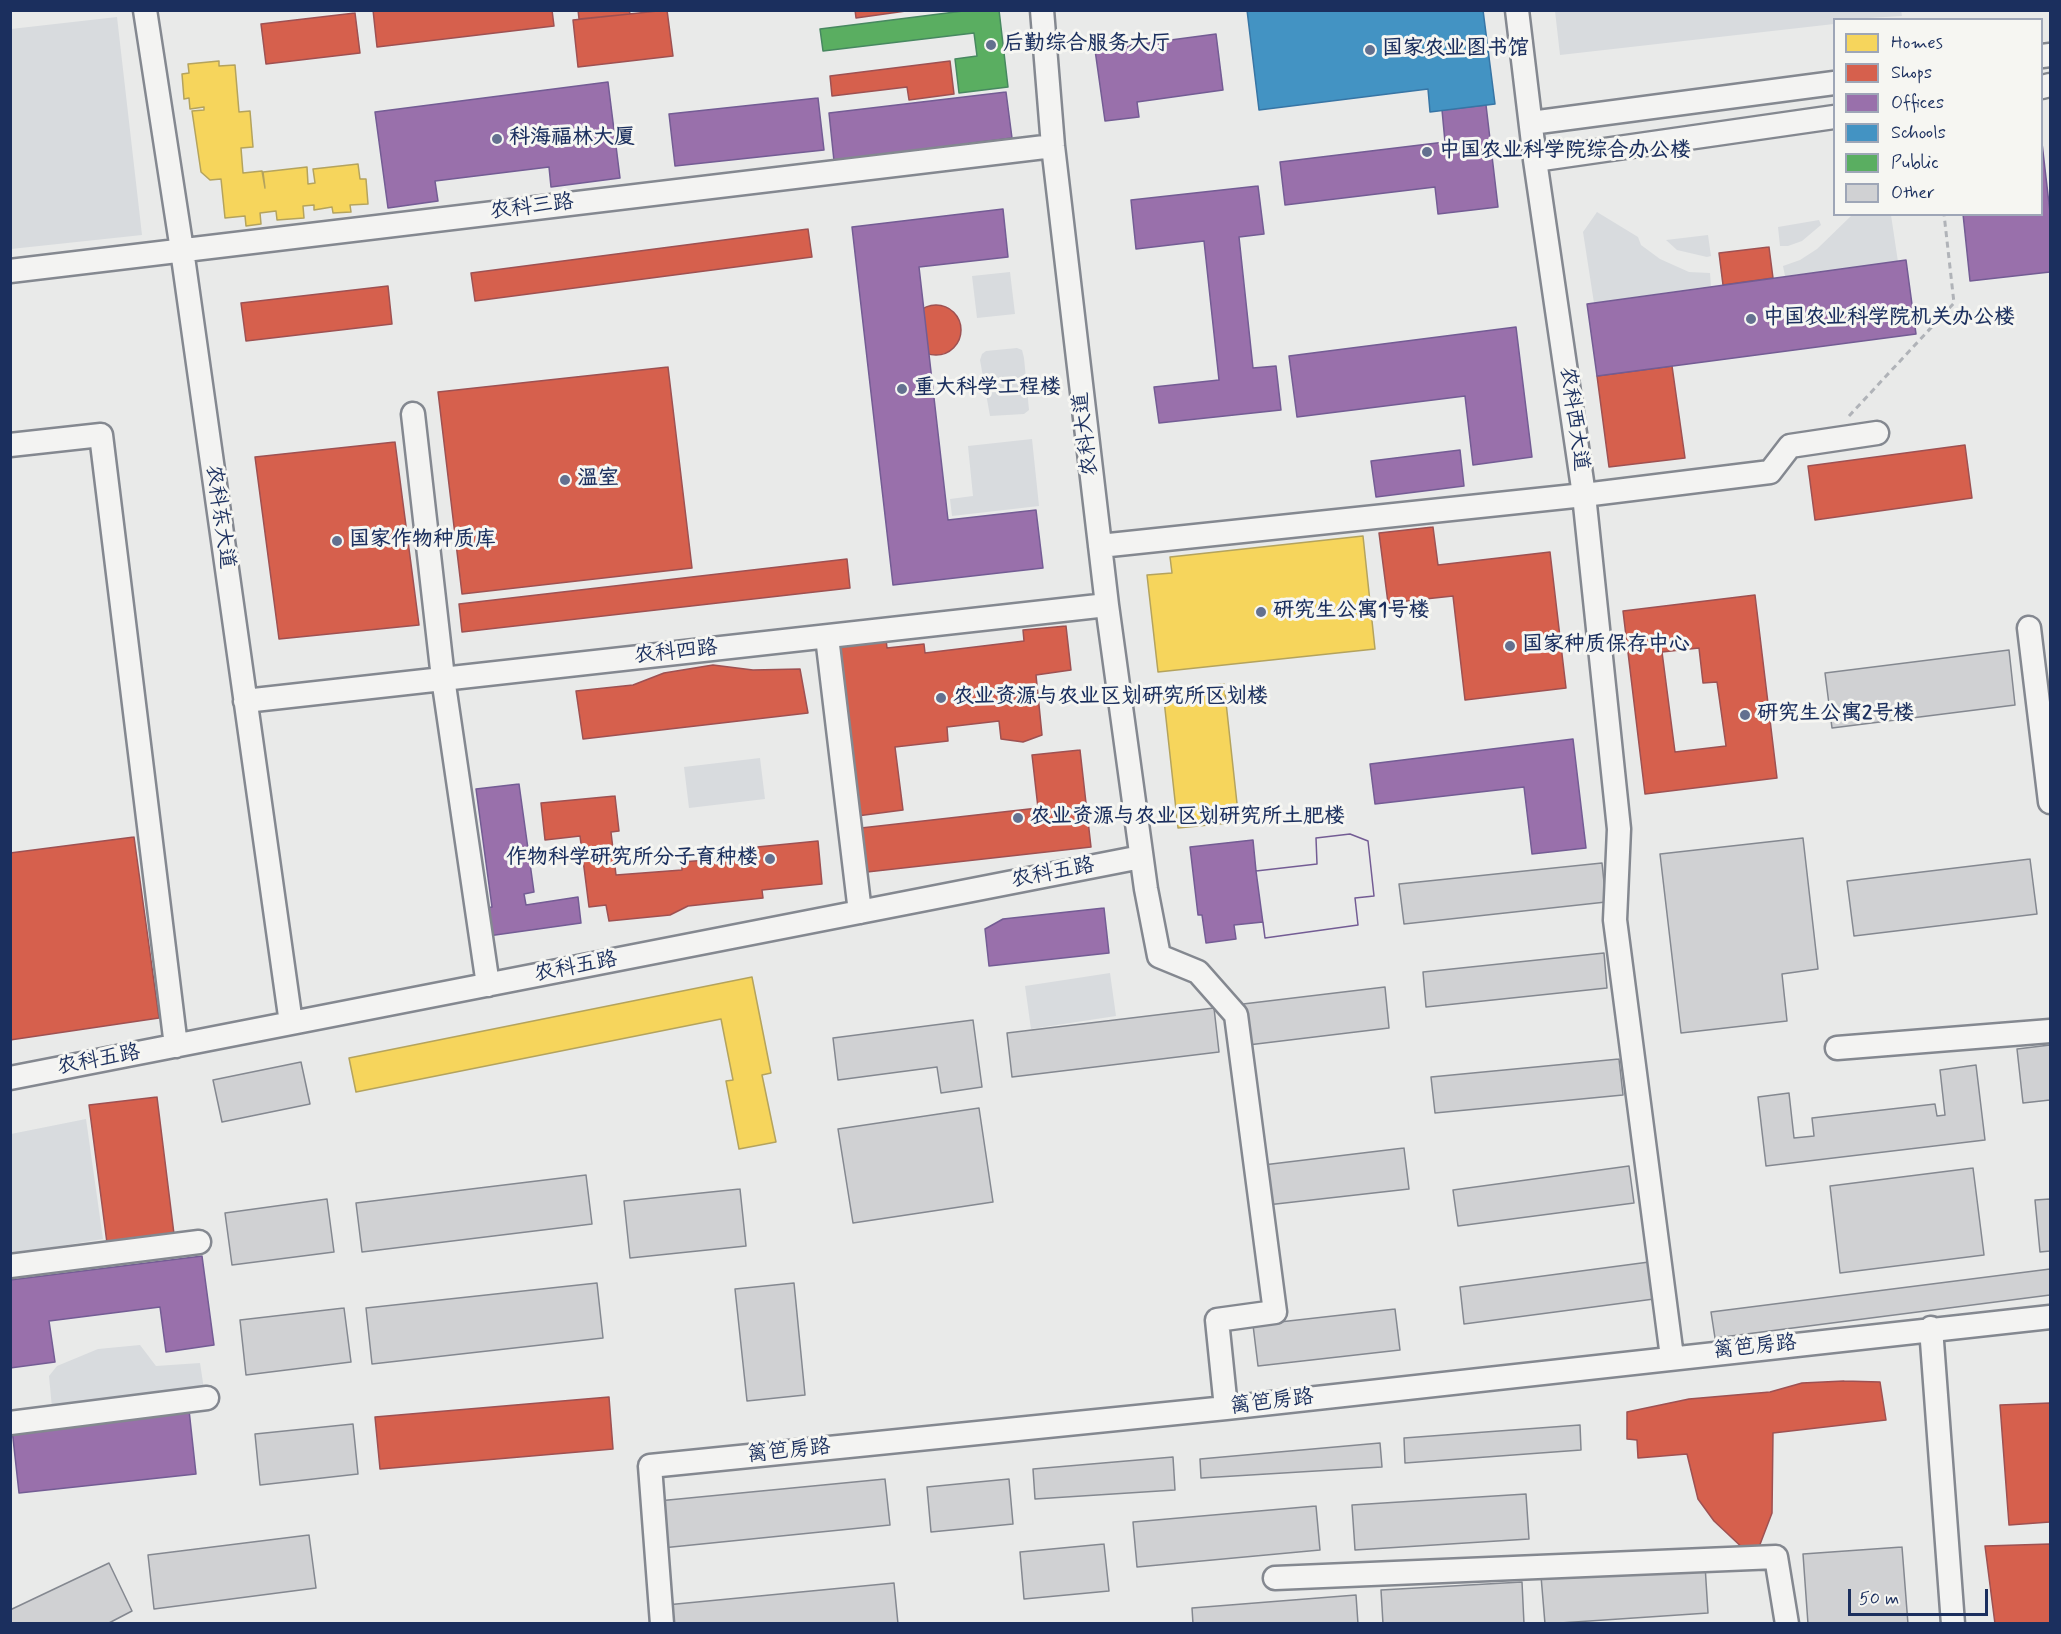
<!DOCTYPE html>
<html>
<head>
<meta charset="utf-8">
<style>
	body { margin:0 }
	#map { position:relative; width:2061px; height:1634px; overflow:hidden; background:#e9eae9; font-family:Mynerve,sans-serif }
	canvas { display:block }
	.frame { position:absolute; inset:0; border:12px solid #1b2f5e; pointer-events:none }
	.legend { position:absolute; left:1833px; top:18px; width:210px; height:198px; box-sizing:border-box; background:#f6f6f2; border:2px solid #9ea6b7; margin:0; padding:8px 10px; list-style:none; font-size:18px; color:#1b2f5e }
	.legend li { display:flex; align-items:center; gap:12px; height:30px }
	.legend b { width:30px; border:2px solid #9ea6b7 }
	.scale { position:absolute; left:1848px; top:1589px; width:140px; height:27px; box-sizing:border-box; border:3px solid #1b2f5e; border-top:0; padding-left:8px; font-size:18px; line-height:21px; white-space:nowrap; color:#1b2f5e; -webkit-text-stroke:4px #f6f6f2; paint-order:stroke }
</style>
</head>
<body>
<div id="map">
<canvas width="2061" height="1634"></canvas>
<div class="frame"></div>
<ul class="legend">
<li><b style="height:16px;background:#f6d55c"></b>Homes</li>
<li><b style="height:16px;background:#d6604d"></b>Shops</li>
<li><b style="height:16px;background:#9970ab"></b>Offices</li>
<li><b style="height:16px;background:#4393c3"></b>Schools</li>
<li><b style="height:16px;background:#5aae61"></b>Public</li>
<li><b style="height:16px;background:#d0d1d3"></b>Other</li>
</ul>
<div class="scale">50 m</div>
</div>
<script>
const ctx = document.querySelector('canvas').getContext('2d');
ctx.lineJoin = 'round';
function fillPath(path, color) {
  ctx.fillStyle = color;
  ctx.fill(path, 'evenodd');
}
function shape(rows) {
  const path = new Path2D();
  for (const r of rows) {
    if (r.length === 3) {
      path.moveTo(r[0] + r[2], r[1]);
      path.arc(r[0], r[1], r[2], 0, 2 * Math.PI);
      continue;
    }
    path.moveTo(r[0], r[1]);
    for (let i = 2; i < r.length; i += 2) path.lineTo(r[i], r[i + 1]);
  }
  return path;
}
function stroke(path, color, width, dash) {
  ctx.strokeStyle = color;
  ctx.lineWidth = width;
  ctx.lineCap = dash ? 'butt' : 'round';
  ctx.setLineDash(dash || []);
  ctx.stroke(path);
}
function label(font, color, halo, rows, align = 'center') {
  ctx.font = font + ' Mynerve,"LXGW WenKai TC",sans-serif';
  ctx.lineWidth = 6;
  ctx.setLineDash([]);
  ctx.textBaseline = 'middle';
  ctx.strokeStyle = halo;
  ctx.fillStyle = color;
  for (const [text, x, y, turn = 0] of rows) {
    ctx.save();
    ctx.translate(x, y);
    ctx.rotate((+turn || 0) * Math.PI / 180);
    ctx.textAlign = isNaN(turn) ? turn : align;
    if (halo) ctx.strokeText(text, 0, 0);
    ctx.fillText(text, 0, 0);
    ctx.restore();
  }
}
fillPath(shape([
	[1901,10,1902,16,1834,20,1834,24,1560,55,1555,11],
	[117,17,142,235,11,249,11,29],
	[1597,212,1638,237,1641,245,1660,259,1689,272,1710,273,1711,286,1594,303,1583,232],
	[1852,215,1891,215,1898,262,1785,276,1783,266,1800,260,1817,249],
	[1819,220,1821,225,1802,241,1788,246,1780,246,1778,227],
	[1708,235,1711,256,1707,257,1677,250,1666,240],
	[1010,272,1015,314,977,318,972,276],
	[1017,348,1022,350,1024,358,1029,410,1024,414,990,416,980,360,982,354,986,351],
	[1032,439,1039,506,952,516,950,499,973,496,968,446],
	[760,758,765,799,689,808,684,767],
	[1110,973,1116,1016,1031,1029,1025,986],
	[86,1119,103,1239,11,1254,11,1134],
	[140,1345,156,1366,200,1363,204,1389,52,1408,49,1376,57,1366,98,1349]
]), '#d8dbde');
const homes = shape([
	[219,61,219,66,235,65,239,112,250,111,253,147,241,148,243,173,262,171,265,188,263,172,307,167,308,184,315,183,313,169,358,164,360,179,366,179,368,204,350,205,351,212,333,213,332,207,314,210,314,205,303,206,304,218,277,220,276,211,260,213,261,224,246,226,245,216,225,218,221,179,210,180,201,172,192,111,204,110,204,107,190,109,189,98,184,99,182,74,189,73,188,64,219,61],
	[1363,536,1375,649,1158,672,1147,575,1172,573,1170,557,1363,536],
	[1224,684,1239,822,1178,828,1163,691,1224,684],
	[752,977,771,1073,762,1075,776,1142,739,1149,726,1081,733,1080,721,1019,356,1092,349,1058,752,977]
]);
fillPath(homes, '#f6d55c');
stroke(homes, '#b4a35d', 1.5);
const shops = shape([
	[373,10,552,10,554,26,377,47,373,10],
	[578,10,629,10,630,14,579,19,578,10],
	[667,10,673,56,578,67,573,20,667,10],
	[855,10,913,10,856,18,855,10],
	[355,13,360,53,266,64,261,24,355,13],
	[950,61,954,94,909,100,907,87,832,96,830,76,950,61],
	[808,229,812,257,475,301,471,273,808,229],
	[1769,247,1773,278,1723,285,1719,253,1769,247],
	[388,286,392,324,246,341,241,303,388,286],
	[936,330,25],
	[1672,366,1685,458,1609,467,1597,376,1672,366],
	[668,367,692,568,462,594,438,392,668,367],
	[395,442,419,625,279,639,255,457,395,442],
	[1965,445,1972,498,1815,520,1808,466,1965,445],
	[1433,527,1438,565,1550,552,1566,688,1465,700,1453,596,1388,603,1379,533,1433,527],
	[847,559,850,588,462,632,459,604,847,559],
	[1755,595,1777,778,1645,794,1623,611,1755,595],
	[1699,648,1703,683,1717,682,1726,746,1675,752,1662,652,1699,648],
	[1066,626,1071,670,1036,675,1042,735,1023,742,1001,739,999,721,947,727,948,741,895,747,903,810,857,816,837,645,886,639,887,648,924,644,925,653,1024,641,1023,630,1066,626],
	[713,665,753,670,800,669,808,713,583,739,576,691,633,685,664,673,713,665],
	[1080,750,1091,847,867,872,861,828,1038,808,1032,755,1080,750],
	[615,796,619,831,611,832,616,875,682,870,682,862,758,856,757,847,818,841,822,884,762,890,763,898,688,906,670,915,609,921,606,905,589,907,580,836,545,840,541,803,615,796],
	[134,837,159,1018,10,1040,10,853,134,837],
	[157,1097,174,1234,107,1243,89,1105,157,1097],
	[1844,1381,1880,1382,1886,1420,1773,1433,1772,1513,1759,1547,1747,1552,1714,1521,1698,1499,1687,1454,1638,1458,1637,1440,1627,1439,1627,1412,1689,1399,1770,1392,1802,1383,1844,1381],
	[609,1397,613,1449,380,1469,375,1417,609,1397],
	[2050,1403,2050,1522,2009,1525,2000,1405,2050,1403],
	[2050,1544,2050,1624,1995,1624,1985,1546,2050,1544]
]);
fillPath(shops, '#d6604d');
stroke(shops, '#9e5152', 1.5);
const offices = shape([
	[1216,34,1223,90,1137,102,1139,117,1105,121,1095,50,1216,34],
	[608,82,620,178,551,187,549,167,435,181,438,201,388,208,375,112,608,82],
	[1006,92,1012,138,834,161,829,113,1006,92],
	[818,98,824,150,675,166,669,114,818,98],
	[1486,105,1498,207,1438,214,1435,187,1285,205,1280,162,1445,142,1442,110,1486,105],
	[2042,143,2050,212,2050,272,1970,281,1963,214,2042,214,2042,143],
	[1258,186,1264,234,1239,237,1253,368,1276,366,1281,410,1159,423,1154,387,1219,380,1204,241,1136,249,1131,200,1258,186],
	[1003,209,1008,257,919,267,948,520,1036,510,1043,568,893,585,852,227,1003,209],
	[1906,260,1916,334,1597,376,1587,304,1906,260],
	[1516,327,1532,457,1473,465,1465,396,1297,417,1289,356,1516,327],
	[1460,450,1464,486,1376,497,1371,461,1460,450],
	[1573,739,1586,848,1532,854,1524,787,1375,804,1370,764,1573,739],
	[519,784,534,892,524,894,526,905,578,897,581,923,488,936,485,908,492,907,476,789,519,784],
	[1350,834,1368,841,1374,896,1355,898,1358,925,1265,938,1263,922,1234,925,1236,939,1206,943,1202,915,1198,915,1190,847,1253,840,1256,871,1317,864,1316,838,1350,834],
	[1350,834,1368,841,1374,896,1355,898,1358,925,1265,938,1256,871,1317,864,1316,838,1350,834],
	[1104,908,1109,953,989,966,985,929,1003,919,1104,908],
	[202,1256,214,1345,166,1352,160,1307,49,1321,55,1362,10,1368,10,1280,202,1256],
	[189,1410,196,1474,19,1493,12,1429,189,1410]
]);
fillPath(offices, '#9970ab');
stroke(offices, '#735c94', 1.5);
const schools = shape([
	[1247,10,1483,10,1495,104,1430,112,1428,89,1259,110,1247,10]
]);
fillPath(schools, '#4393c3');
stroke(schools, '#3775a5', 1.5);
const public = shape([
	[971,10,999,10,1008,87,959,93,955,59,977,56,974,33,823,51,820,29,971,10]
]);
fillPath(public, '#5aae61');
stroke(public, '#478860', 1.5);
const building = shape([
	[2009,650,2015,705,1832,728,1825,673,2009,650],
	[1803,838,1818,969,1782,974,1787,1021,1681,1033,1660,854,1803,838],
	[2030,859,2037,914,1854,936,1847,881,2030,859],
	[1602,863,1606,902,1404,924,1399,884,1602,863],
	[1604,953,1607,988,1426,1007,1423,972,1604,953],
	[1385,987,1389,1028,1248,1045,1243,1004,1385,987],
	[1214,1008,1219,1052,1012,1077,1007,1033,1214,1008],
	[973,1020,982,1087,941,1093,937,1067,838,1080,833,1038,973,1020],
	[2050,1045,2050,1100,2023,1103,2017,1049,2050,1045],
	[1619,1059,1623,1095,1435,1113,1431,1077,1619,1059],
	[301,1062,310,1104,222,1122,213,1080,301,1062],
	[1976,1065,1985,1140,1766,1166,1758,1097,1789,1093,1794,1138,1814,1136,1812,1118,1935,1104,1937,1116,1945,1115,1940,1070,1976,1065],
	[979,1108,993,1202,853,1223,838,1129,979,1108],
	[1404,1148,1409,1189,1267,1205,1263,1165,1404,1148],
	[1629,1166,1634,1203,1458,1226,1453,1190,1629,1166],
	[1973,1168,1984,1255,1840,1273,1830,1186,1973,1168],
	[586,1175,592,1224,362,1252,356,1203,586,1175],
	[740,1189,746,1246,630,1258,624,1201,740,1189],
	[327,1199,334,1252,232,1265,225,1213,327,1199],
	[2050,1199,2050,1251,2040,1252,2035,1200,2050,1199],
	[1649,1262,1654,1299,1464,1324,1460,1287,1649,1262],
	[2050,1269,2050,1295,1715,1338,1711,1312,2050,1269],
	[597,1283,603,1338,372,1364,366,1308,597,1283],
	[794,1283,805,1395,747,1401,735,1289,794,1283],
	[344,1308,351,1362,246,1375,240,1320,344,1308],
	[1395,1309,1400,1350,1258,1366,1253,1325,1395,1309],
	[353,1424,358,1474,260,1485,255,1434,353,1424],
	[1580,1425,1581,1450,1405,1463,1404,1438,1580,1425],
	[1380,1443,1382,1467,1201,1478,1200,1459,1380,1443],
	[1173,1457,1175,1490,1035,1499,1033,1469,1173,1457],
	[885,1479,890,1525,662,1548,658,1501,885,1479],
	[1009,1479,1013,1524,931,1532,927,1487,1009,1479],
	[1526,1494,1529,1539,1355,1550,1352,1505,1526,1494],
	[1316,1506,1320,1550,1137,1567,1133,1522,1316,1506],
	[309,1535,316,1588,154,1609,148,1555,309,1535],
	[1104,1544,1109,1591,1024,1599,1020,1552,1104,1544],
	[1902,1547,1908,1624,1808,1624,1803,1554,1902,1547],
	[109,1563,132,1611,107,1624,10,1624,10,1610,109,1563],
	[1705,1565,1708,1613,1545,1624,1541,1576,1705,1565],
	[1522,1582,1524,1624,1383,1624,1381,1590,1522,1582],
	[894,1583,898,1624,668,1624,666,1605,894,1583],
	[1356,1595,1358,1624,1193,1624,1192,1608,1356,1595]
]);
fillPath(building, '#d0d1d3');
stroke(building, '#848890', 1.5);
const minor = shape([
	[145,10,182,250,291,1023],
	[1042,10,1053,146,1107,605,1146,889,1159,956,1198,972,1236,1015,1275,1312,1217,1320,1226,1408],
	[1517,10,1535,160,1584,495,1619,829,1615,920,1672,1357],
	[2042,56,2050,55],
	[2042,87,2050,85],
	[1531,123,1834,83],
	[1535,160,1834,117],
	[10,271,1053,146],
	[413,414,443,678,488,985],
	[10,445,101,435,176,1046],
	[1100,546,1584,495,1770,472,1790,446,1877,433],
	[2029,628,2050,802],
	[827,637,860,912],
	[245,701,1107,605],
	[1837,1048,2050,1031],
	[10,1078,1141,857],
	[10,1266,199,1242],
	[1931,1328,1953,1624],
	[10,1423,207,1398],
	[1275,1578,1776,1557,1787,1624],
	[662,1624,650,1466,1226,1408,2050,1317]
]);
stroke(minor, '#848890', 27);
stroke(shape([
	[1849,416,1954,303,1944,214]
]), '#b0b3b8', 3, [6, 4.5]);
stroke(minor, '#f3f3f2', 22);
for (const [x, y, r, color] of [
	[991,45,6,"#63708f"],
	[1370,50,6,"#63708f"],
	[497,139,6,"#63708f"],
	[1427,152,6,"#63708f"],
	[1751,319,6,"#63708f"],
	[902,389,6,"#63708f"],
	[565,480,6,"#63708f"],
	[337,541,6,"#63708f"],
	[1261,612,6,"#63708f"],
	[1510,646,6,"#63708f"],
	[941,698,6,"#63708f"],
	[1745,715,6,"#63708f"],
	[1018,818,6,"#63708f"],
	[770,859,6,"#63708f"]
]) {
  const dot = new Path2D();
  dot.arc(x, y, r, 0, 2 * Math.PI);
  ctx.fillStyle = color;
  ctx.fill(dot);
  stroke(dot, '#f6f6f2', 2);
}
label('bold 21px', '#1b2f5e', '#f6f6f2', [
	["后勤综合服务大厅",1003,45],
	["国家农业图书馆",1382,50],
	["科海福林大厦",509,139],
	["中国农业科学院综合办公楼",1439,152],
	["中国农业科学院机关办公楼",1763,319],
	["重大科学工程楼",914,389],
	["温室",577,480],
	["国家作物种质库",349,541],
	["研究生公寓1号楼",1273,612],
	["国家种质保存中心",1522,646],
	["农业资源与农业区划研究所区划楼",953,698],
	["研究生公寓2号楼",1757,715],
	["农业资源与农业区划研究所土肥楼",1030,818],
	["作物科学研究所分子育种楼",758,859,"right"]
], 'left');
label('21px', '#1b2f5e', '#f6f6f2', [
	["农科三路",532,208,-7],
	["农科西大道",1573,419,82],
	["农科大道",1087,434,-97],
	["农科东大道",219,517,82],
	["农科四路",676,653,-6],
	["农科五路",1053,874,-11],
	["农科五路",576,968,-11],
	["农科五路",99,1061,-11],
	["篱笆房路",1755,1348,-6],
	["篱笆房路",1272,1403,-7],
	["篱笆房路",789,1452,-6]
]);
</script>
</body>
</html>
